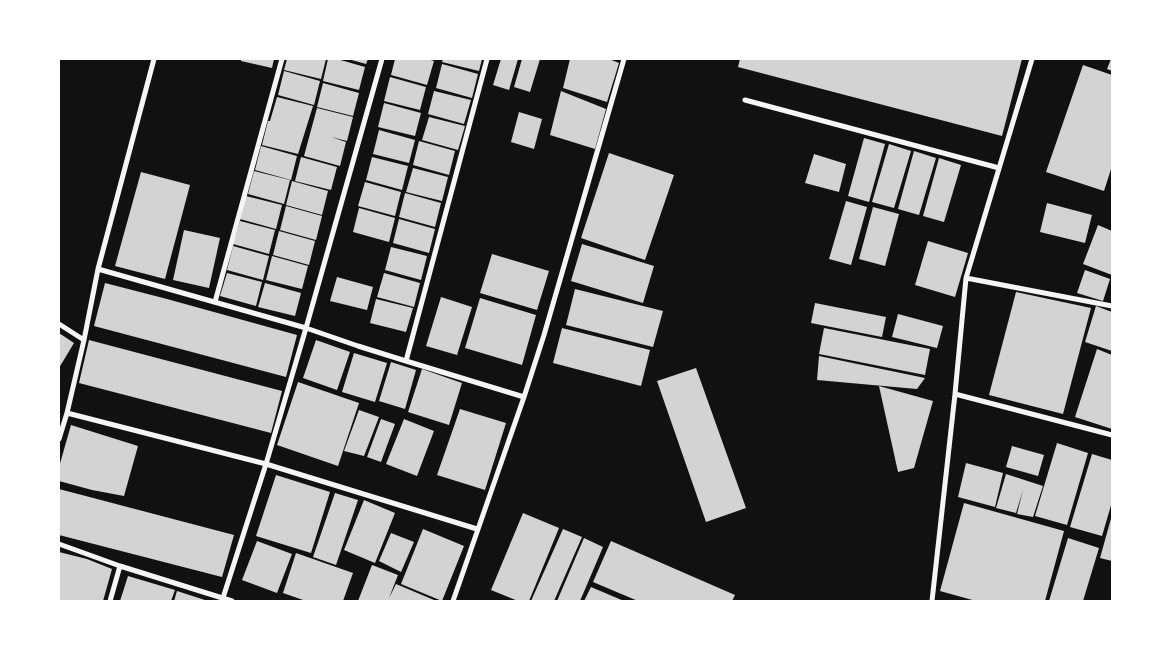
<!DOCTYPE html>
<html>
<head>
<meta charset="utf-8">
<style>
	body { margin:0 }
	#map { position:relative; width:1171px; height:660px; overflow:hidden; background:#111; font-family:"Asap Condensed",sans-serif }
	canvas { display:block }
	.frame { position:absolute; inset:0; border:60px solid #fff; pointer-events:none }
</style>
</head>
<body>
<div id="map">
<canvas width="1171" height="660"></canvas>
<div class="frame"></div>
</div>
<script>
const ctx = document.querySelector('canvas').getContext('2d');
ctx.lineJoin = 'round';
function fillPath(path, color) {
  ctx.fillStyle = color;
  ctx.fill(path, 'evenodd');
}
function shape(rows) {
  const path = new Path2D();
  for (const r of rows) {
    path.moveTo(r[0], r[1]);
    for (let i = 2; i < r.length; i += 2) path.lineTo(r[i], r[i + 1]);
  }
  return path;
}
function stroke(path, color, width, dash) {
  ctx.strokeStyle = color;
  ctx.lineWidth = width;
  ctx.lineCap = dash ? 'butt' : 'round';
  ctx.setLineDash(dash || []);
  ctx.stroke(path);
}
fillPath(shape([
	[241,59,274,59,272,68,241,61],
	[287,59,326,59,321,79,284,70],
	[328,59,337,59,365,67,359,90,323,81],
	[348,59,368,59,366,64],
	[395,59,427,59,434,61,427,85,391,75],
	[443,59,482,59,479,71,442,62],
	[501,59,518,59,509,90,493,85],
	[522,59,540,59,530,92,514,87],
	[570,59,609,59,619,63,607,102,563,88],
	[740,59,1022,59,1002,136,738,67],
	[1111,59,1112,59,1112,71,1107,69],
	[442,64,478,74,472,98,436,88],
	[1083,65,1112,75,1112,166,1104,191,1046,172],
	[284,71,320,81,314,105,278,95],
	[390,77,426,87,420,110,384,101],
	[323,83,359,93,353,116,317,107],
	[434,91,471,100,464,124,428,114],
	[561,91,606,109,595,149,550,135],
	[277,97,313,106,298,154,262,145,268,121,270,121],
	[384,103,421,113,415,136,378,127],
	[317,108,353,117,347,141,331,137,346,142,340,166,304,156],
	[519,112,542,119,534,149,511,142],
	[429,117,465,126,458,150,422,140],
	[379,130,415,140,409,163,373,154],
	[864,138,885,144,869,202,848,196],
	[419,141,455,151,449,175,413,165],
	[889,144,911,151,894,208,872,202],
	[261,146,297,156,291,180,255,170],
	[914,151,936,158,919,215,898,209],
	[609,153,674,175,645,260,581,238],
	[814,154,846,164,839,192,805,183],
	[301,157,337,167,331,190,295,181],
	[372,157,408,166,402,190,366,180],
	[939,158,961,165,944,222,923,216],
	[413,168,448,177,442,201,406,192],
	[254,171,290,180,284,204,248,194],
	[141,172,190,185,165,279,115,266],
	[292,181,328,191,322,215,286,205],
	[365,182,401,192,395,216,358,206],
	[405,193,441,203,435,227,399,217],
	[246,196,282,205,276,229,240,219],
	[846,201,867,207,851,265,829,259],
	[1047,203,1092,215,1085,243,1040,232],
	[286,206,322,216,316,240,280,230],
	[873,207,899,214,885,266,859,259],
	[359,208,395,218,389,242,353,232],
	[399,219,435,229,429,253,393,243],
	[240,221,275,230,269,254,233,244],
	[1098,225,1112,231,1112,275,1083,264],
	[184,230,220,238,209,288,173,280],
	[279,231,315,241,309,265,273,255],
	[928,241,968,253,955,297,915,285],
	[582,244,654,266,643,303,571,281],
	[233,246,269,256,263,280,227,270],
	[391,247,427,256,421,280,385,270],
	[492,254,549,271,537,310,480,293],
	[272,256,308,266,302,289,266,280],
	[1085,270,1110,279,1103,301,1077,293],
	[227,273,262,282,256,306,220,296],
	[384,273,420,283,414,307,377,297],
	[337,277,373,287,367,310,330,301],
	[105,283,167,299,297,335,286,377,94,326],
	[265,283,301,293,295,316,258,307],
	[575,289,663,311,653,347,566,325],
	[1016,292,1091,308,1063,414,989,395],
	[441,297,472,307,457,355,426,346],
	[480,298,536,315,522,365,465,348],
	[376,299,413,308,406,332,370,323],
	[815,303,886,317,882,337,811,323],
	[1096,306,1112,312,1112,351,1085,342],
	[898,314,943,326,937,348,892,337],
	[562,328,650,350,641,386,553,363],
	[824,328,930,349,925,375,819,354],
	[59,333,74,343,59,368],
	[89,340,282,391,271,433,79,383],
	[316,340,350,352,337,390,303,378],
	[1097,349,1112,355,1112,429,1075,417],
	[354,353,387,363,375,402,342,392],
	[819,356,925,378,917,389,817,380],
	[391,362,416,370,405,409,379,401],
	[696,368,746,508,706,522,657,381],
	[422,369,462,383,449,425,408,412],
	[298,382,359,403,338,466,277,445],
	[879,386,933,401,914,468,898,472],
	[460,409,506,423,485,490,437,475],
	[359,410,379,417,364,456,344,451],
	[381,419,395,424,381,462,367,457],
	[404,419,434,431,417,476,386,464],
	[71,425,138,446,124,496,92,490,59,481,59,467],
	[1057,443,1088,453,1067,525,1035,516],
	[1012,446,1044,455,1038,476,1006,467],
	[1092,454,1112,460,1112,502,1102,536,1070,527],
	[966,463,1003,473,995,507,958,497],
	[1006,474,1043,486,1033,517,1017,514,1023,490,1016,513,996,508],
	[276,475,330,492,311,553,256,536],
	[59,489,234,535,222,577,59,535],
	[335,493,358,500,336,565,313,557],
	[364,500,395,513,375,563,344,550],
	[964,503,1064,531,1045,601,976,601,940,591],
	[523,513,559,528,529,601,518,601,491,590],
	[1112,515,1112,561,1100,558],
	[423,529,464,546,442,601,401,584],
	[563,529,582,537,554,601,531,601],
	[391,533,414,542,401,572,379,561],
	[584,538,603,547,580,601,557,601],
	[1068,538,1099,548,1083,601,1049,601],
	[257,541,292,554,277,593,242,580],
	[611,541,735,595,732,601,638,601,593,582],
	[59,552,87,559,112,569,103,601,59,601],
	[296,553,353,573,343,601,306,601,283,593],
	[372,565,398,575,389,598,396,584,434,600,434,601,358,601],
	[128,576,175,590,171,601,120,601],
	[591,587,624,601,584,601],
	[177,591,208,601,174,601]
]), '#d3d3d3');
stroke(shape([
	[745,100,999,168],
	[98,269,306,328,358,346,406,361,487,59],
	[966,278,1112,306],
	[215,302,282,59],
	[59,324,84,340],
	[406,361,524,397],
	[955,394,1112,435],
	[67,413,266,464,477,529],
	[59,439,67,413,84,340,98,269,154,59],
	[59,544,120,566,232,601],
	[110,601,120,566],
	[222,601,266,464,306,328,382,59],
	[453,601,524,397,544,335,624,59],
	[932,601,955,394,966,278,1032,59]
]), '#f5f5f5', 5);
</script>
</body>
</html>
